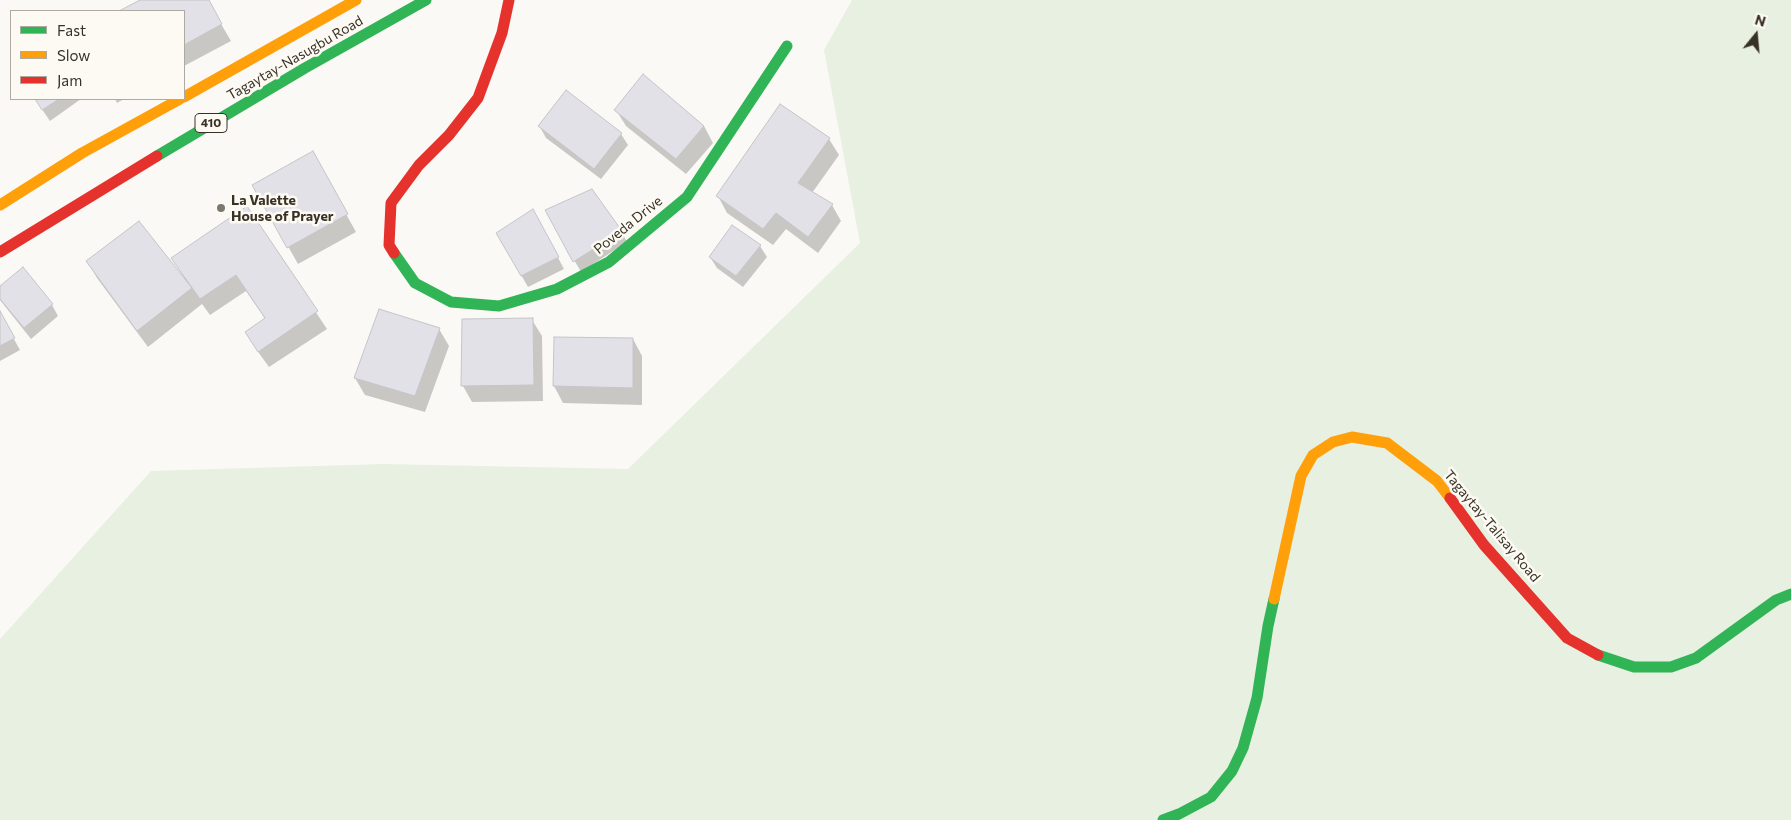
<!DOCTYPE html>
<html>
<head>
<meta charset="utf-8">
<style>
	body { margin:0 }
	#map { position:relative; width:1791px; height:820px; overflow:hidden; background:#fbf9f6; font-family:Commissioner,sans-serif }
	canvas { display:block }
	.legend { position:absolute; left:10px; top:10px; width:175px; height:90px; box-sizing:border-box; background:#fdfaf4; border:1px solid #aeaaa2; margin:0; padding:6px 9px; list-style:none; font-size:15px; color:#383226 }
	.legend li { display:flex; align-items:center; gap:10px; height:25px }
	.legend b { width:25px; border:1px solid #aeaaa2 }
	.north { position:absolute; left:1731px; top:10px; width:50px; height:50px; -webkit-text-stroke:4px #fdfaf4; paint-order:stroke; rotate:17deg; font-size:14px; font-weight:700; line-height:20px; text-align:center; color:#383226 }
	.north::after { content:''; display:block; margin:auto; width:18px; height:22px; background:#383226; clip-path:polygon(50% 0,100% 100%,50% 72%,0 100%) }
</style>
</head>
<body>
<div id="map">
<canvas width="1791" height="820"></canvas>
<ul class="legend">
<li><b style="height:6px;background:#30b455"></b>Fast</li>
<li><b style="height:6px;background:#ff9f0a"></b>Slow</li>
<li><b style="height:6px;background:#e5322d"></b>Jam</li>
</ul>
<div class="north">N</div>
</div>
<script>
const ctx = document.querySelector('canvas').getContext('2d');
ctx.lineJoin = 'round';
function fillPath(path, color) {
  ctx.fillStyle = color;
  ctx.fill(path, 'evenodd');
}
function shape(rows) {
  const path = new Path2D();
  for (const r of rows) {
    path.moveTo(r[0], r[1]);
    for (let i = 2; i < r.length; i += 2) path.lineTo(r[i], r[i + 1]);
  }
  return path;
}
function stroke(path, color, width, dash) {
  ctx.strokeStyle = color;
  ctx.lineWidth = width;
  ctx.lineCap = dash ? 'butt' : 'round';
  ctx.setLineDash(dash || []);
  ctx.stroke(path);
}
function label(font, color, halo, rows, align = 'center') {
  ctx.font = font + ' Commissioner,sans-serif';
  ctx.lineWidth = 5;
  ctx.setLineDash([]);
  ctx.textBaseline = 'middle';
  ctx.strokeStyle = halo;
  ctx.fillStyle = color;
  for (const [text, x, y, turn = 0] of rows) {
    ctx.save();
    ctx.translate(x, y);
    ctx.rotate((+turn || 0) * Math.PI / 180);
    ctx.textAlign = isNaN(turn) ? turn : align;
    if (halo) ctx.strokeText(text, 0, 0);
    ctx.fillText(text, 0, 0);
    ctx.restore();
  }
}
fillPath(shape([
	[852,0,1791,0,1791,820,0,820,0,639,151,471,383,464,628,469,860,243,824,50]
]), '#e7f0e1');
fillPath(shape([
	[143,0,207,0,231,41,184,66,184,11,122,11],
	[35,99,81,99,50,121],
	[115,99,124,99,117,103],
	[616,110,704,126,713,143,686,174,626,126],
	[540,127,621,134,628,145,601,179,546,138],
	[829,139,839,155,812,193,832,205,841,221,818,253,786,229,773,245,727,213,718,196],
	[312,153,356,232,298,264,254,186],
	[247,208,327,329,269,367,256,349,266,320,246,291,210,315,202,304,148,347,97,278,87,261,184,280,185,279,173,258],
	[546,211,621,231,627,242,581,272],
	[539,222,564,269,528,287,497,233],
	[733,226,760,246,767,257,743,287,717,268,710,257],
	[23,269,52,305,58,316,31,339,0,300,0,288],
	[0,314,20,350,0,361],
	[532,320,542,336,543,401,472,402,463,386],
	[439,329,449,346,425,412,365,395,355,378],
	[555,338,633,339,642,356,642,405,563,403,554,386]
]), '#0003');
const building = shape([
	[140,0,209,0,222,24,184,45,184,11,119,11,140,0],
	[643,74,704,126,676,159,614,110,643,74],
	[566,90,622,133,594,169,538,126,566,90],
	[35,99,59,99,42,110,35,99],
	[780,104,830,138,798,183,833,204,808,237,776,213,763,229,716,196,780,104],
	[313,151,348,214,287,248,252,185,313,151],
	[592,189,622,231,573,262,545,210,592,189],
	[247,206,318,311,258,352,245,332,265,318,236,275,200,299,171,258,247,206],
	[533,209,559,257,521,276,496,233,533,209],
	[139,221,192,288,137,331,86,261,139,221],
	[732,225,761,245,736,276,709,257,732,225],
	[23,267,53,304,24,328,0,299,0,286,23,267],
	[379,309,440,328,415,396,354,378,379,309],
	[0,311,15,338,0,346,0,311],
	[533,318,534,385,461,386,462,319,533,318],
	[554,337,633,338,633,388,553,386,554,337]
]);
fillPath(building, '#e1e1e7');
stroke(building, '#c5c4c8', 1);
stroke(shape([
	[157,156,305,68,426,0],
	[394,253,415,283,451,302,499,306,557,289,609,262,687,197,787,46],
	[1598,655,1634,667,1671,667,1696,658,1776,600,1791,594],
	[1163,820,1179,814,1211,797,1232,771,1243,748,1257,698,1268,626,1274,599]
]), '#30b455', 11);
stroke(shape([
	[184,97,356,0],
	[0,205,82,153,180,99],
	[1274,599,1301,476,1313,455,1333,442,1352,437,1387,443,1437,481,1450,498]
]), '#ff9f0a', 11);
stroke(shape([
	[0,252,157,156],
	[394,253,389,245,391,203,419,165,449,135,478,98,502,33,509,0],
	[1450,498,1484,545,1567,638,1598,655]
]), '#e5322d', 11);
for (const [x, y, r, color] of [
	[221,208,5,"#7c786f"]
]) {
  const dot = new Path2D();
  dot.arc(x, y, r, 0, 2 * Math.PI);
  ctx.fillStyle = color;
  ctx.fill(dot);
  stroke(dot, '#fdfaf4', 2);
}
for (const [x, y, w] of [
	[211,123,32]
]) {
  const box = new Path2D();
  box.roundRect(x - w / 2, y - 9.5, w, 19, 4);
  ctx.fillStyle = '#fdfaf4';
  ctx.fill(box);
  stroke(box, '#383226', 1);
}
label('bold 12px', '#383226', null, [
	["410",211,123]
]);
label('14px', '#383226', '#fdfaf4', [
	["Tagaytay-Nasugbu Road",295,58,-30],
	["Poveda Drive",628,225,-39],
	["Tagaytay-Talisay Road",1492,526,50]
]);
label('bold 14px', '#383226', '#fdfaf4', [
	["La Valette",231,200],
	["House of Prayer",231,216]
], 'left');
</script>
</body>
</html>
